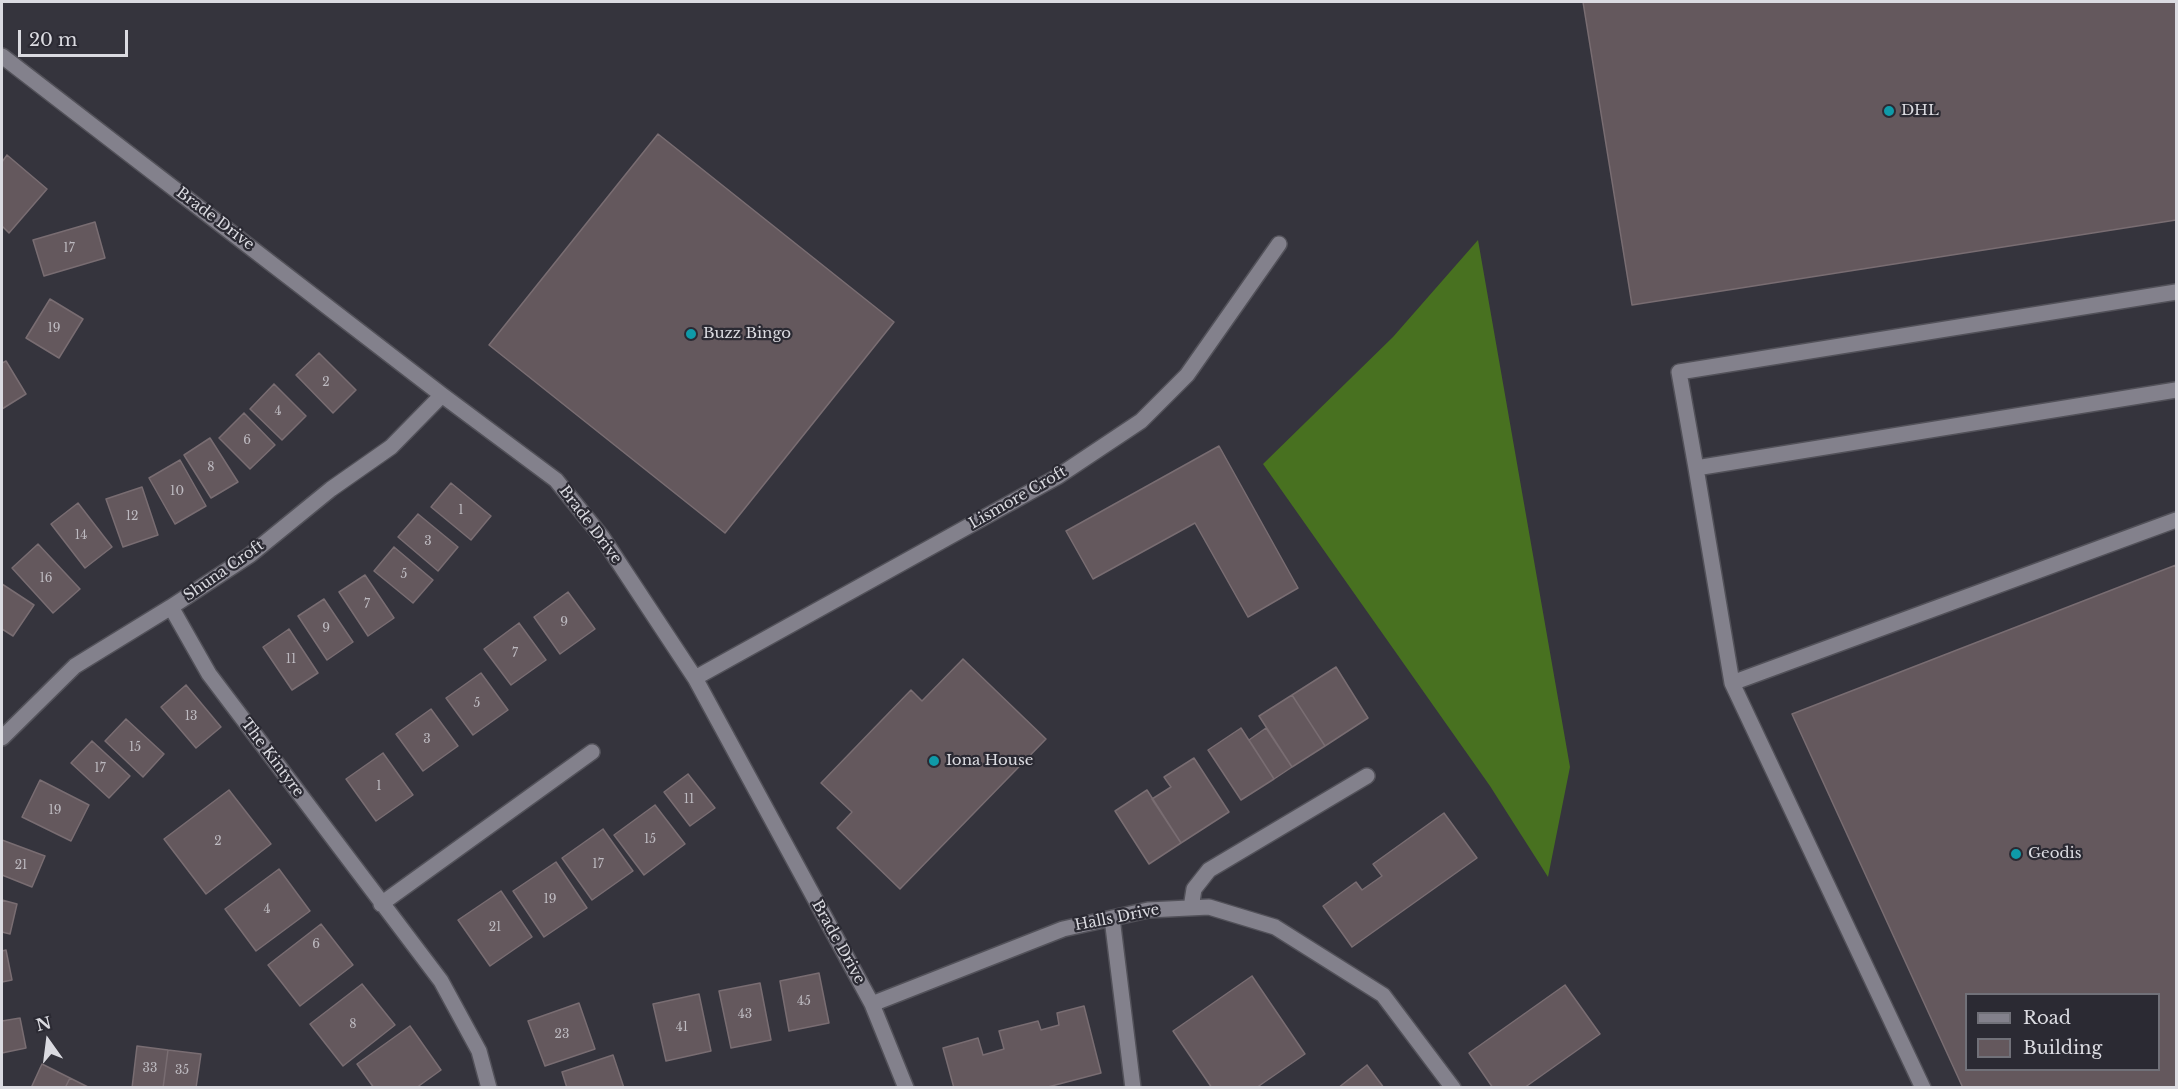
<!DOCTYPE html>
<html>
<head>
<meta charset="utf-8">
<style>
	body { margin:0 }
	#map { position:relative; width:2178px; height:1089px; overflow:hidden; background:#35343d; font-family:"Libre Baskerville",serif }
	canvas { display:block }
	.frame { position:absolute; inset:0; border:3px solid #dbdbe1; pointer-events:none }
	.legend { position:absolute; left:1965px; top:993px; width:195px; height:78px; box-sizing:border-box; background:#2b2a33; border:2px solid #717179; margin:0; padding:8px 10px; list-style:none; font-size:18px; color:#dbdbe1 }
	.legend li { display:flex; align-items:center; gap:12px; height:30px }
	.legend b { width:30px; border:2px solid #717179 }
	.north { position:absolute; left:18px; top:1011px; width:60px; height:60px; -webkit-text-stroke:4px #2b2a33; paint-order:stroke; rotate:346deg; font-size:16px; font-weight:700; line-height:24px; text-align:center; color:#dbdbe1 }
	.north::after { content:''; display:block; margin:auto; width:21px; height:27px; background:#dbdbe1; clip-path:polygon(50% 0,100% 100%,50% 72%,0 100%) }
	.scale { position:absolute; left:18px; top:30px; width:110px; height:27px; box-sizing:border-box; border:3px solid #dbdbe1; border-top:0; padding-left:8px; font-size:18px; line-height:21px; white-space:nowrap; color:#dbdbe1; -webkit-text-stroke:4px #2b2a33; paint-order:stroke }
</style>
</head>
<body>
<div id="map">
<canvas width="2178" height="1089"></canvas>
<div class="frame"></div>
<ul class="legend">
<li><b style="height:8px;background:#83818c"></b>Road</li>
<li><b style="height:16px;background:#64585d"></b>Building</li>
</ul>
<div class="north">N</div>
<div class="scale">20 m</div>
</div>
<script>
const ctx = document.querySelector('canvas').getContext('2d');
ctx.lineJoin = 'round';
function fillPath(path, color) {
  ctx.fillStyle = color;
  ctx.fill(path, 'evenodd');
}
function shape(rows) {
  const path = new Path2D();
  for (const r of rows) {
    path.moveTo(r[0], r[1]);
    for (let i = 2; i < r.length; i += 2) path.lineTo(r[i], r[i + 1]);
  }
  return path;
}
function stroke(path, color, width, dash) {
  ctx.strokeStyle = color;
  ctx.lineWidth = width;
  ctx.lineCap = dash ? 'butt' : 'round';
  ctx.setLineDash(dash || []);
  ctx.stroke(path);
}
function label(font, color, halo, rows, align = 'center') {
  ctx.font = font + ' "Libre Baskerville",serif';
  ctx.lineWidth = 4.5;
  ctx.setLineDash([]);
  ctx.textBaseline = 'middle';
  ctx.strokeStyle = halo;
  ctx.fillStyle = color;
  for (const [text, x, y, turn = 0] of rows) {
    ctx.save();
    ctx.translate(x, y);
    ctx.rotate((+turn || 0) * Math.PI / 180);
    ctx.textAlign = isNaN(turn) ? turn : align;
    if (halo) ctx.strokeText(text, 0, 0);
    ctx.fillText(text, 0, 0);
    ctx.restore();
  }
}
fillPath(shape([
	[1478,240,1570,767,1548,877,1490,786,1263,464,1393,337]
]), '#487120');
const building = shape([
	[1583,2,2176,2,2176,220,1632,305,1583,2],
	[658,134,894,322,725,533,489,345,658,134],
	[7,155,47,189,9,233,2,226,2,162,7,155],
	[95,222,105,258,44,276,33,240,95,222],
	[50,299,83,319,59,358,26,338,50,299],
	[319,353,356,390,333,413,296,375,319,353],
	[6,361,26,394,2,409,2,363,6,361],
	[274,384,306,416,282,440,250,409,274,384],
	[244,413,275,445,250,469,219,438,244,413],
	[210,438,238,482,211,498,184,455,210,438],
	[1219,446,1298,588,1248,617,1195,523,1093,579,1066,531,1219,446],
	[180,460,206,506,175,524,149,478,180,460],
	[451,483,491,516,471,540,431,507,451,483],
	[142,487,158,535,123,547,106,499,142,487],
	[78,503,112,547,85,568,51,524,78,503],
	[418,514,458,547,438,571,398,537,418,514],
	[38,544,80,589,53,613,12,568,38,544],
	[394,547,433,580,413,603,374,571,394,547],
	[2176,565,2176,1088,1963,1088,1792,714,2176,565],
	[1966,994,2158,994,2158,1070,1966,1070,1966,994],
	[365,575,394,618,368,636,339,592,365,575],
	[2,584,34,605,13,636,2,629,2,584],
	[568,592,595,629,560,654,534,617,568,592],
	[324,599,353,642,327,660,298,616,324,599],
	[519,623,546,660,511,685,484,649,519,623],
	[289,629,318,673,292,690,263,647,289,629],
	[963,659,1046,739,900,889,837,828,852,812,821,783,911,690,922,701,963,659],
	[1336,667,1368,718,1325,746,1292,695,1336,667],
	[481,673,508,710,473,735,446,698,481,673],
	[186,685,221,727,196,748,161,707,186,685],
	[1292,695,1325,746,1292,767,1259,716,1292,695],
	[431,709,458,746,423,771,396,734,431,709],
	[126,719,164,754,143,777,105,741,126,719],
	[1241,728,1274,779,1241,800,1208,750,1241,728],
	[1266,728,1292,767,1274,779,1249,740,1266,728],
	[92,741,130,776,109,798,71,763,92,741],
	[383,753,413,795,376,821,346,779,383,753],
	[1194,758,1229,812,1181,843,1152,799,1171,787,1164,777,1194,758],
	[688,774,715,808,690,826,664,792,688,774],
	[40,780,89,805,71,841,22,817,40,780],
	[229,790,271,844,206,894,164,839,229,790],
	[1147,790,1181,843,1149,864,1115,811,1147,790],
	[655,805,685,844,644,875,614,835,655,805],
	[1444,813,1477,858,1352,947,1323,906,1356,882,1362,890,1382,876,1373,864,1444,813],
	[603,829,633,871,592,900,562,858,603,829],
	[2,840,45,856,32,887,2,875,2,840],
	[556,862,587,908,544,937,513,891,556,862],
	[279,869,310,911,256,951,225,909,279,869],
	[501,891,532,937,490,966,458,920,501,891],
	[2,900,17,904,10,934,2,932,2,900],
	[321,924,353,965,300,1006,268,965,321,924],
	[6,950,12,980,2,982,2,951,6,950],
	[819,973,829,1023,789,1031,780,981,819,973],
	[1252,976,1305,1054,1256,1088,1212,1088,1173,1031,1252,976],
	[760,983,771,1040,731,1048,719,991,760,983],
	[362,984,395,1025,343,1066,310,1024,362,984],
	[1565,985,1600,1034,1524,1088,1493,1088,1469,1053,1565,985],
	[699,994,711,1051,666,1061,653,1004,699,994],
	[579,1003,595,1049,545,1066,528,1021,579,1003],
	[1084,1006,1101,1073,1044,1088,954,1088,943,1048,978,1038,983,1055,1004,1049,999,1031,1038,1021,1041,1030,1059,1025,1057,1013,1084,1006],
	[20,1018,26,1048,2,1053,2,1021,20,1018],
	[410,1026,441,1070,416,1088,374,1088,357,1064,410,1026],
	[137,1046,168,1050,163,1088,132,1088,137,1046],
	[168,1050,201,1054,196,1088,163,1088,168,1050],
	[613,1055,624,1088,567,1088,562,1072,613,1055],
	[42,1064,70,1078,65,1088,31,1088,42,1064],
	[1367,1065,1384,1088,1338,1088,1367,1065],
	[70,1078,90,1088,65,1088,70,1078]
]);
fillPath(building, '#64585d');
stroke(building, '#796d72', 1.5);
const minor = shape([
	[2,56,442,395,556,480,602,537,695,678,872,1004,906,1088],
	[2176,390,1696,468,1732,683,2176,520],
	[1696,468,1679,372,2176,292],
	[171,607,209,674,441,981,479,1051,489,1088],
	[695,678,1057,477,1141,421,1187,375,1279,244],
	[1732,683,1923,1088],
	[2,738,75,666,171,607,250,555,331,489,391,447,442,395],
	[381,904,592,752],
	[1191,908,1194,889,1209,870,1367,776],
	[1112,918,1133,1088],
	[872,1004,1063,929,1148,910,1209,907,1275,927,1383,995,1453,1088]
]);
stroke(minor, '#525159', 18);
stroke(minor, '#83818c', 15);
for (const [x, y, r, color] of [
	[1889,111,6,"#0f9aa8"],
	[691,334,6,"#0f9aa8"],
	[934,761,6,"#0f9aa8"],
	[2016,854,6,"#0f9aa8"]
]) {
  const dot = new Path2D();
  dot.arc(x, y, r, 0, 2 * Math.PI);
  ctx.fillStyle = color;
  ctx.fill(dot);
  stroke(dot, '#2b2a33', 2);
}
label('12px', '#bdbac0', null, [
	["17",69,249],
	["19",54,329],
	["2",326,383],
	["4",278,412],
	["6",247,441],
	["8",211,468],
	["10",177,492],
	["1",461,511],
	["12",132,517],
	["14",81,536],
	["3",428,542],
	["5",404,575],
	["16",46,579],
	["7",367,605],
	["9",564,623],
	["9",326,629],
	["7",515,654],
	["11",291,660],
	["5",477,704],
	["13",191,717],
	["3",427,740],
	["15",135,748],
	["17",100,769],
	["1",379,787],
	["11",689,800],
	["19",55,811],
	["15",650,840],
	["2",218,842],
	["17",598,865],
	["21",21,866],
	["19",550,900],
	["4",267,910],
	["21",495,928],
	["6",316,945],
	["45",804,1002],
	["43",745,1015],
	["8",353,1025],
	["41",682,1028],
	["23",562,1035],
	["33",150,1069],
	["35",182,1071]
]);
label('15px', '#dbdbe1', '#2b2a33', [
	["DHL",1901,111],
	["Buzz Bingo",703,334],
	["Iona House",946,761],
	["Geodis",2028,854]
], 'left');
label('15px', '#dbdbe1', '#2b2a33', [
	["Brade Drive",215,219,37],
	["Lismore Croft",1018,498,-30],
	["Brade Drive",590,525,53],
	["Shuna Croft",224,571,-35],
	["The Kintyre",272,758,53],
	["Halls Drive",1117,918,-11],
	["Brade Drive",838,942,61]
]);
</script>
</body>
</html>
